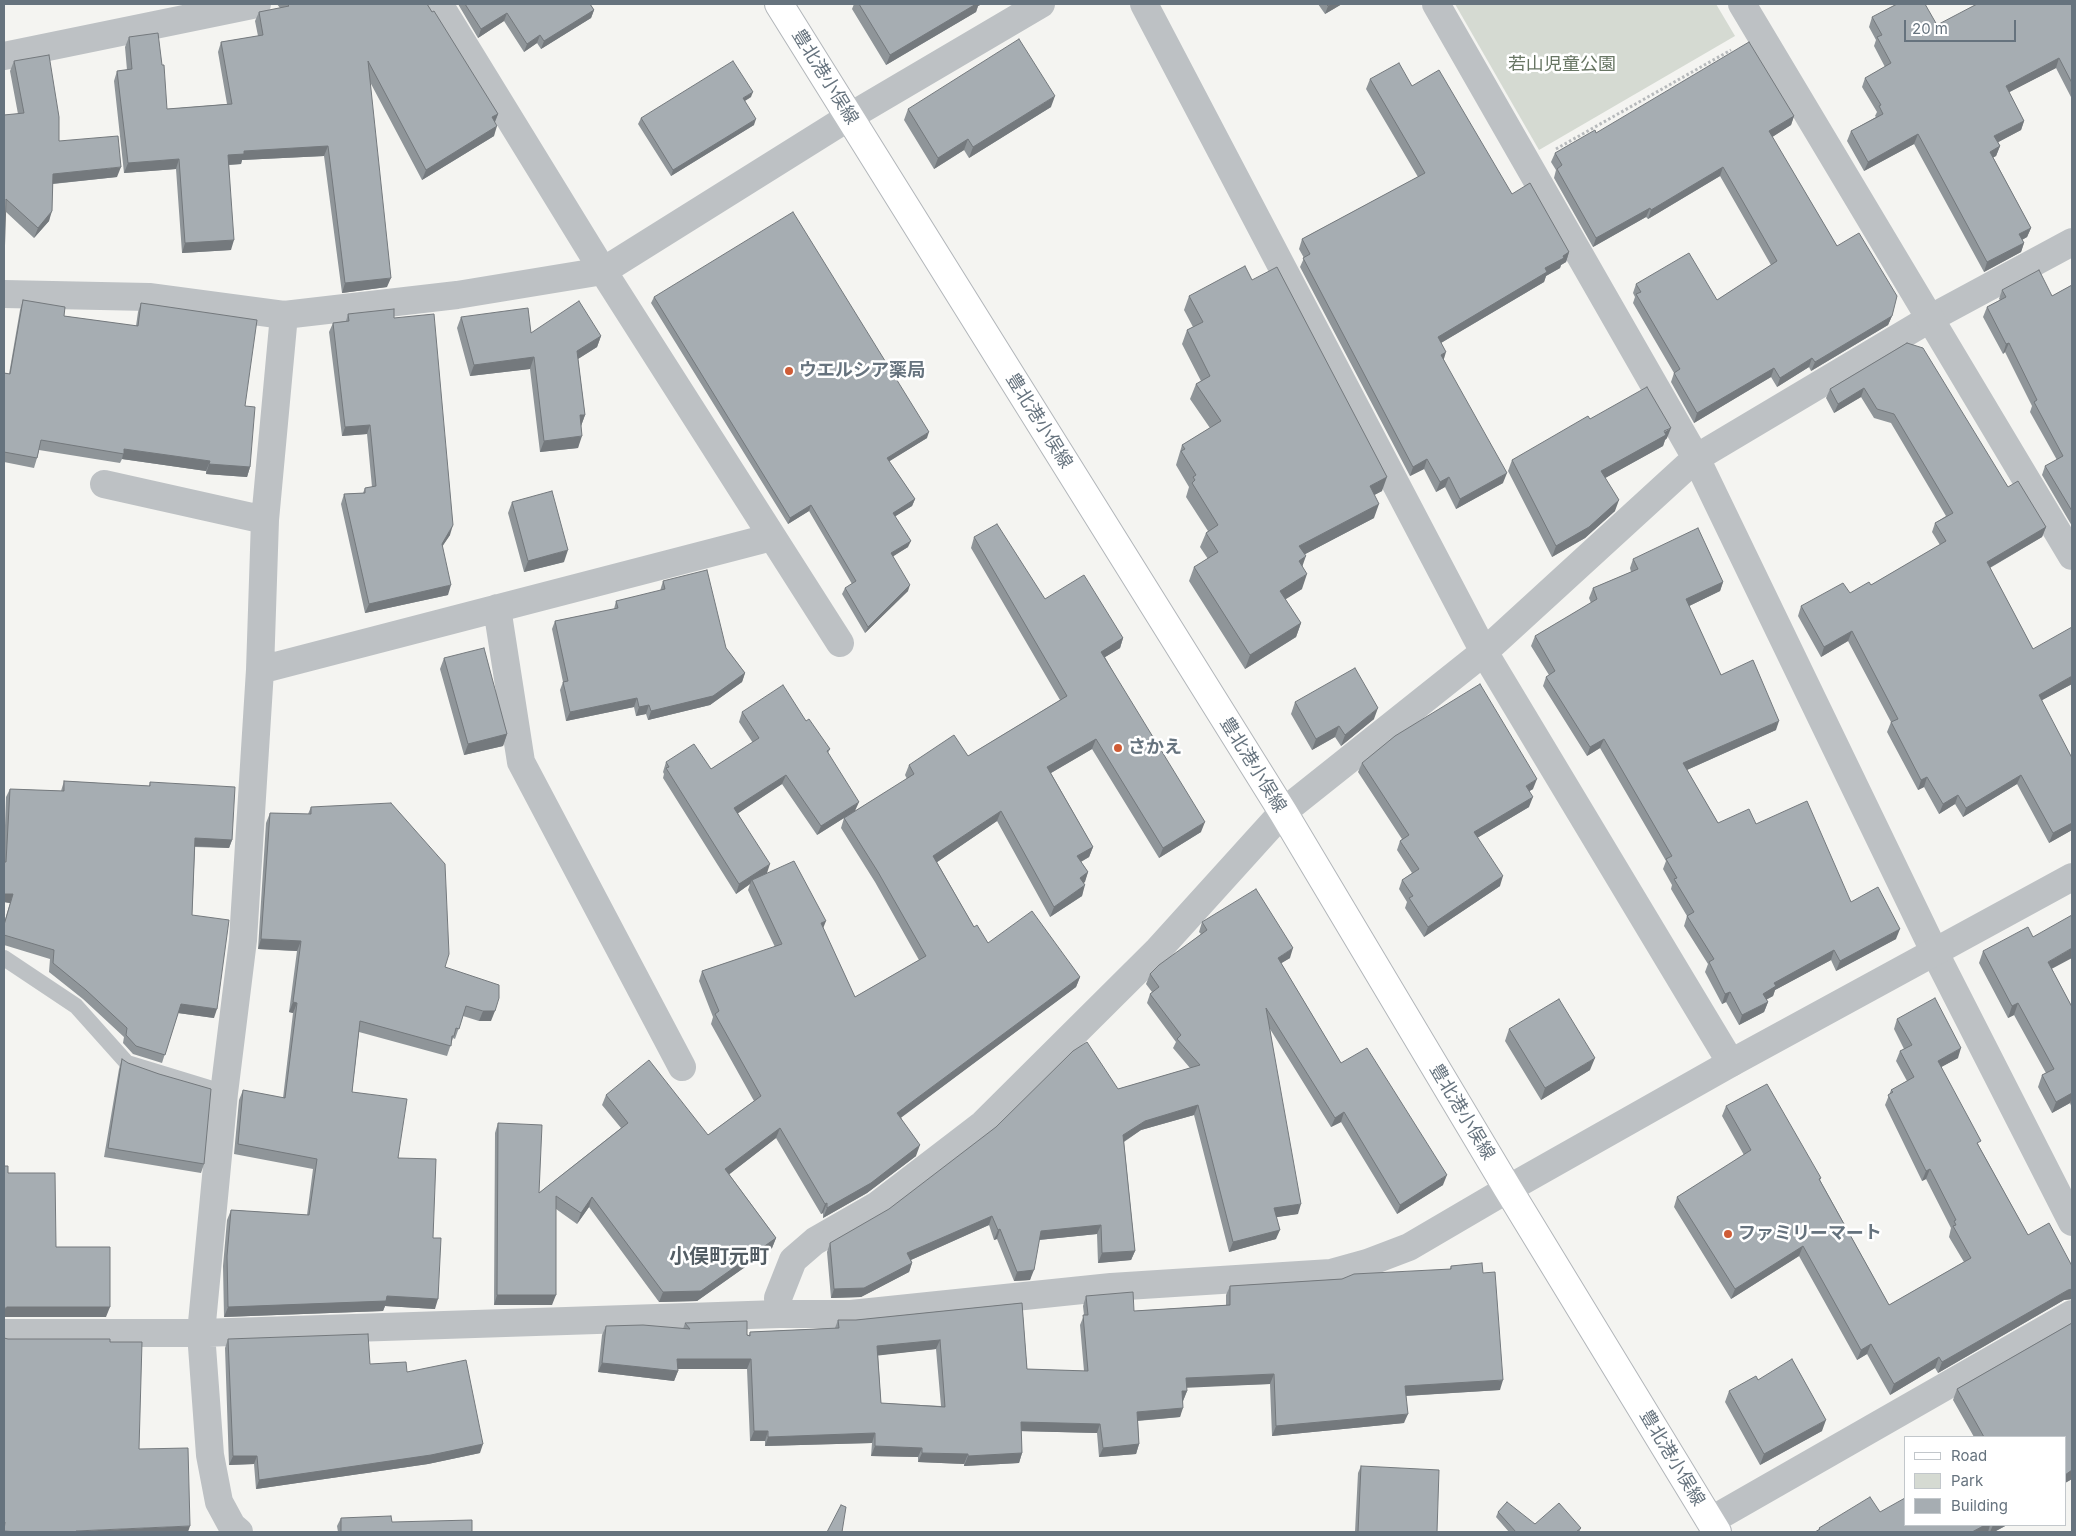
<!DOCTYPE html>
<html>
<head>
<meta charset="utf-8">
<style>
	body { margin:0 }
	#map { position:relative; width:2076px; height:1536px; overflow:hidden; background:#f4f4f1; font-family:Inter,sans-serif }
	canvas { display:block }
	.frame { position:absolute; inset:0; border:5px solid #66737e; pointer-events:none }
	.legend { position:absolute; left:1904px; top:1436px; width:162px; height:90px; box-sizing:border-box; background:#fff; border:1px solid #c2c7cb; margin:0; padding:6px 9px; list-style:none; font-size:15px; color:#66737e }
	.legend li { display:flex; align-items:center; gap:10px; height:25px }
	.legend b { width:25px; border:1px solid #c2c7cb }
	.scale { position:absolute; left:1904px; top:20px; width:112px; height:22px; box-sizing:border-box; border:2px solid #66737e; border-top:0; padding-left:6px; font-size:15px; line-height:18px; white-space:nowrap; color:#66737e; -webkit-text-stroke:4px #fff; paint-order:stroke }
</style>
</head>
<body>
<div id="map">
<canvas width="2076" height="1536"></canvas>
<div class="frame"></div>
<ul class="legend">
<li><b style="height:6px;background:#fff"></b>Road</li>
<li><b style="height:14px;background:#d5dad2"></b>Park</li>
<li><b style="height:14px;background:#a6adb2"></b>Building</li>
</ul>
<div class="scale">20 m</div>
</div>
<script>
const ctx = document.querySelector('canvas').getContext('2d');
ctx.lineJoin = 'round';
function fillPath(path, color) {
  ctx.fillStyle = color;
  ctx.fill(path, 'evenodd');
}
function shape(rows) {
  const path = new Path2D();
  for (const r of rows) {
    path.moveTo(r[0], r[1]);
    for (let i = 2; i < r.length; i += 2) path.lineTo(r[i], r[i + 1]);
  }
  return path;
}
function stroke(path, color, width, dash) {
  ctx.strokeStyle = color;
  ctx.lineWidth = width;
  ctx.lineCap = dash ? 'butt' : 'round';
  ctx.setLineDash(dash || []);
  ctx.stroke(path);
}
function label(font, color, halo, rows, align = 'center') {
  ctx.font = font + ' Inter,"Noto Sans JP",sans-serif';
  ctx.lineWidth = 5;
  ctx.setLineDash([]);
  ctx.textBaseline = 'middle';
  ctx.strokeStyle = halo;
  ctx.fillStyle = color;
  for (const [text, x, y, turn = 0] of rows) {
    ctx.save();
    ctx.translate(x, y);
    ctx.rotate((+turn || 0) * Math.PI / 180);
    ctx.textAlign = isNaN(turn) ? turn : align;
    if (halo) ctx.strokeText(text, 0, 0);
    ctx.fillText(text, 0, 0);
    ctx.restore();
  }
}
fillPath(shape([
	[1455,4,1716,4,1735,36,1539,150]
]), '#d5dad2');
const secondary = shape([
	[779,4,1283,812,1508,1189,1717,1532]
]);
stroke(secondary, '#b2b6ba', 30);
stroke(shape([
	[1556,149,1731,50]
]), '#b7babc', 3, [2.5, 2.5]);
stroke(shape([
	[4,958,76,1006,127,1063,222,1092]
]), '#bdc1c4', 16);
stroke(shape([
	[439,4,603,271,840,643],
	[1144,4,1484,652,1731,1063],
	[1436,4,1696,458,1934,951,2072,1222],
	[4,56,257,4],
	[4,294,149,297,284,315,457,295,603,271,849,117,1041,4],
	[104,484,265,520],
	[497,608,521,762,682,1067],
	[260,670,772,537],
	[779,1314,778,1298,793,1260,815,1241,876,1206,983,1124,1158,950,1283,812,1484,652,1696,458,1931,318,2072,242],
	[4,1333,201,1333,779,1314,851,1314,1111,1287,1331,1273,1367,1263,1409,1247,1508,1189],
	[1710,1521,2072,1314],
	[239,1532,232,1526,219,1502,210,1455,201,1333,224,1093,243,940,260,670,265,520,284,315]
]), '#bdc1c4', 28);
stroke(shape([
	[1742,4,2072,556],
	[1508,1189,1731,1063,2072,877]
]), '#bdc1c4', 28);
stroke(secondary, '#fff', 28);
fillPath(shape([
	[277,4,427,4,498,114,495,122,494,136,422,180,370,82,387,287,342,293,324,156,242,160,241,164,229,165,231,250,182,253,176,169,124,173,114,81,117,71,127,70,125,47,129,37,167,109,227,104,218,52,221,42,258,36,255,21,259,12,280,8],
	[458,4,590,4,594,10,591,18,541,49,537,43,524,52,504,21,478,38],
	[854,4,982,4,978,6,976,12,886,65,852,9],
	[1318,4,1342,4,1325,14],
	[2072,4,2072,99,2056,68,2009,92,2024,121,2021,130,1998,142,2000,146,1996,156,1993,157,2031,228,2027,237,2022,240,2024,243,2021,252,1984,272,1914,144,1864,171,1847,141,1851,131,1876,117,1875,116,1877,112,1862,87,1865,78,1885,67,1874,46,1876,40,1869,27,1872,17,1937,25],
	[14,61,59,141,117,177,53,184,49,221,34,238,6,212,4,115,18,114,10,71],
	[1370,79,1412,86,1512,194,1569,252,1566,262,1561,265,1560,268,1546,276,1544,282,1441,343,1444,360,1503,483,1456,509,1445,487,1436,492,1424,469,1410,476,1300,267,1304,258,1299,249,1302,239,1418,177,1366,89],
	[751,97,745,101,754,125,671,176,638,124,641,118],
	[1051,107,969,158,964,150,934,169,904,120,908,109],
	[1794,116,1791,125,1772,137,1837,246,1892,316,1888,325,1811,371,1809,367,1777,387,1771,377,1694,423,1671,382,1674,373,1633,303,1635,297,1633,293,1636,284,1717,300,1771,265,1720,176,1648,219,1646,217,1593,247,1554,178,1556,170,1551,162,1555,153,1596,133],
	[1252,280,1382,491,1374,495,1374,518,1305,554,1302,567,1302,589,1285,599,1301,623,1296,637,1245,669,1189,581,1194,567,1208,559,1200,547,1206,533,1208,531,1186,497,1189,487,1176,465,1182,445,1210,428,1190,399,1196,384,1201,381,1182,344,1187,330,1193,327,1184,310,1189,296],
	[2072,285,2072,526,2042,475,2045,466,2057,460,2030,412,2032,406,2005,352,2003,354,1983,317,1987,307,2000,300,1999,299,2002,290,2052,296],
	[654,297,927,438,889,461,915,499,912,506,895,516,908,547,893,556,908,591,865,633,842,594,845,588,852,584,809,511,788,524,651,303],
	[23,300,64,316,136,326,138,312,141,303,245,406,250,467,247,477,206,474,206,471,122,459,120,463,39,450,37,458,34,468,4,462,4,373,9,374,20,310],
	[348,314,394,318,450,535,442,546,448,595,365,613,341,504,344,494,363,493,365,488,372,487,367,434,342,436,329,332,333,323,346,321],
	[461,317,531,333,601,336,597,347,578,359,585,415,581,426,578,448,540,452,530,369,470,376,457,328],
	[1907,343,2008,487,2046,527,2042,537,1990,568,2033,649,2072,684,2042,700,2072,830,2049,843,2017,784,1963,817,1955,804,1939,814,1924,787,1918,790,1887,732,1891,722,1848,641,1821,657,1798,616,1801,606,1850,593,1871,585,1940,545,1932,532,1935,523,1946,516,1891,423,1874,418,1861,397,1834,413,1826,398,1830,389],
	[1590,419,1667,438,1665,440,1663,446,1605,478,1615,511,1585,538,1552,557,1508,471,1512,460],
	[512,502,564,562,524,572,508,513],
	[974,537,1045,599,1123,638,1120,648,1105,657,1201,832,1159,858,1092,749,1051,773,1093,847,1089,857,1081,862,1088,872,1084,883,1082,896,1050,917,997,821,937,862,974,927,988,943,1080,977,1076,987,901,1117,916,1156,867,1193,823,1218,823,1213,821,1214,776,1138,729,1174,776,1238,772,1248,697,1301,659,1302,589,1207,577,1224,556,1209,552,1305,494,1305,495,1133,498,1123,539,1193,621,1128,602,1105,606,1095,708,1135,754,1101,711,1024,713,1017,699,981,702,971,775,947,748,890,750,884,736,894,663,778,664,774,663,772,666,762,711,769,753,743,739,722,742,712,806,721,830,749,828,753,855,811,907,779,905,775,909,765,968,756,1060,700,971,548],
	[782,784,817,835,844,818,841,828,875,882,919,960,855,997,823,928,767,873,738,813],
	[1633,559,1723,582,1720,591,1689,606,1721,675,1776,730,1687,770,1718,823,1756,824,1896,939,1836,971,1831,960,1775,990,1773,996,1766,1000,1768,1002,1764,1012,1739,1025,1726,1002,1722,1004,1705,972,1708,964,1684,926,1687,916,1671,889,1672,885,1663,869,1666,861,1600,748,1587,756,1543,686,1546,677,1549,675,1531,646,1535,636,1591,603,1589,598,1593,588,1631,572,1630,568],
	[663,581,726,648,745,673,742,682,710,705,648,720,646,714,636,716,634,707,566,721,560,690,563,682,552,629,555,621,614,609,616,601,660,591],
	[444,658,507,734,503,746,464,755,440,669],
	[1295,702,1374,719,1341,746,1335,737,1312,750,1291,714],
	[1362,763,1533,789,1529,791,1529,807,1477,838,1500,886,1424,937,1405,908,1407,902,1399,889,1402,880,1412,873,1397,850,1400,841,1402,839,1358,772],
	[64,781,149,786,150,782,232,840,229,848,195,847,192,915,214,1018,178,1013,162,1063,133,1054,123,1043,124,1037,83,999,49,972,50,959,4,945,4,923,10,903,4,902,4,854,6,797,10,789,61,791],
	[311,807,491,1021,479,1021,463,1016,455,1039,453,1038,447,1056,359,1032,352,1092,398,1158,433,1238,435,1309,385,1306,383,1311,224,1317,223,1266,227,1220,231,1210,307,1215,313,1169,234,1154,239,1100,243,1090,283,1098,293,1013,289,1012,297,951,258,949,266,823,270,813,308,814],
	[1202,922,1290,958,1281,963,1341,1063,1443,1185,1397,1214,1341,1122,1331,1127,1270,1029,1298,1214,1276,1217,1276,1239,1229,1252,1194,1115,1141,1130,1124,1142,1135,1251,1131,1260,1098,1263,1097,1234,1039,1240,1030,1280,1014,1281,997,1239,994,1240,989,1225,911,1260,912,1263,909,1272,861,1297,831,1298,827,1252,830,1243,1118,1089,1190,1068,1173,1048,1176,1042,1147,1003,1150,994,1152,992,1146,984,1150,974,1201,934,1199,932],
	[1983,951,2052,969,2072,1007,2072,1108,2070,1103,2052,1113,2038,1087,2042,1075,2046,1073,2014,1015,2008,1018,1979,963],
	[1897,1019,1958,1058,1941,1067,1979,1146,2028,1235,2072,1266,2072,1299,2064,1300,1938,1373,1935,1368,1890,1395,1867,1354,1857,1360,1799,1256,1731,1299,1674,1207,1677,1197,1744,1155,1722,1116,1726,1106,1821,1178,1820,1180,1889,1305,1964,1262,1949,1237,1951,1228,1926,1179,1922,1181,1885,1105,1891,1090,1907,1081,1896,1061,1900,1051,1904,1049,1894,1029],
	[1509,1029,1590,1070,1541,1100,1505,1041],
	[122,1059,204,1164,201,1173,104,1157,119,1069],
	[1451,1266,1483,1273,1500,1390,1406,1396,1404,1423,1272,1436,1270,1384,1186,1387,1187,1391,1183,1401,1180,1417,1138,1421,1139,1444,1136,1454,1099,1457,1097,1433,1021,1431,1022,1453,1019,1463,964,1466,964,1464,918,1462,918,1457,871,1456,872,1443,765,1446,765,1441,750,1441,747,1369,678,1369,678,1371,674,1381,598,1372,602,1335,606,1326,683,1329,685,1323,749,1335,750,1332,835,1328,838,1320,856,1320,1022,1303,1027,1369,1084,1371,1080,1325,1084,1315,1083,1306,1086,1296,1134,1311,1226,1305,1226,1295,1230,1286,1342,1279,1450,1269],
	[936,1349,941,1406,881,1403,878,1355],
	[2072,1323,2072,1479,2065,1483,2065,1437,1974,1437,1953,1400,1957,1389],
	[228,1339,370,1364,480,1453,428,1464,256,1489,254,1464,229,1465,225,1348],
	[1758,1380,1822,1431,1760,1465,1725,1402,1729,1391],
	[1361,1466,1437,1532,1355,1532,1358,1473],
	[1498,1512,1535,1524,1581,1528,1579,1532,1509,1532,1496,1517],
	[1880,1512,1905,1525,2007,1525,1994,1532,1818,1531,1819,1528],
	[341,1518,392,1522,472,1532,338,1532,337,1526]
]), '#8f9599');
fillPath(shape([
	[976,4,982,4,978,6,976,12,886,65,890,55],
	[1332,4,1342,4,1325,14,1328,6],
	[594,10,591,18,541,49,544,41],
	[507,13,504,21,478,38,481,29],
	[540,35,537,43,524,52,527,44],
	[2059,58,2056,68,2002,96,2006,86],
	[753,92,751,97,741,103,743,98],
	[1055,96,1051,107,969,158,973,147],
	[498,114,494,124,492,117],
	[1794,116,1791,125,1766,141,1769,131],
	[756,119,754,125,671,176,673,170],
	[2024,121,2021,130,1991,146,1994,136],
	[497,126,494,136,422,180,426,170],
	[1918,134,1914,144,1864,171,1868,162],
	[968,139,964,150,934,169,938,158],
	[328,146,324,156,242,160,241,164,225,165,228,155,244,151],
	[2000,146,1996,156,1987,161,1990,152],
	[179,159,176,169,124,173,128,163],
	[121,167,117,177,50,184,53,174],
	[1723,167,1720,176,1648,219,1651,210],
	[1650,208,1646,217,1593,247,1596,238],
	[52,211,49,221,34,238,38,228],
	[2031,228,2027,237,2016,243,2019,234],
	[234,240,231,250,182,253,185,243],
	[2024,243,2021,252,1984,272,1987,262],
	[1569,252,1566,262,1561,265,1560,268,1546,276,1544,282,1434,347,1438,337],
	[391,278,387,287,342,293,345,283],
	[1892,316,1888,325,1811,371,1815,362],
	[601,336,597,347,573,362,577,351],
	[2009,343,2005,352,2003,354,2006,344],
	[1446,352,1443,362,1441,355],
	[534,357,530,369,470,376,474,365],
	[1812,358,1809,367,1777,387,1780,378],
	[1774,368,1771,377,1694,423,1697,413],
	[1864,388,1861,397,1834,413,1838,404],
	[580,415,585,415,581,426],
	[370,425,367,434,342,436,345,427],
	[1671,428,1667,438,1665,440,1663,446,1598,482,1601,471],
	[929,432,927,438,885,464,887,458],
	[582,436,578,448,540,452,544,441],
	[124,449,210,461,206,471,122,459],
	[1427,459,1424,469,1410,476,1413,467],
	[209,464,250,467,247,477,206,474],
	[1507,473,1503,483,1456,509,1460,499],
	[1387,477,1382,491,1365,500,1370,486],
	[1449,477,1445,487,1436,492,1440,482],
	[915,499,912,506,891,519,893,513],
	[1619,500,1615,511,1585,538,1552,557,1556,546],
	[1379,504,1374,518,1294,560,1299,546],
	[811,505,809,511,788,524,790,518],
	[453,525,450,535,438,553,442,544],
	[2046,527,2042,537,1984,571,1987,562],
	[911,541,908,547,889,559,891,553],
	[568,550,564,562,524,572,528,561],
	[1306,556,1301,570,1299,561],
	[1307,574,1302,589,1275,606,1280,591],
	[1723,582,1720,591,1683,609,1686,599],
	[451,585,448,595,365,613,369,604],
	[910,585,908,591,865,633,868,627],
	[1301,623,1296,637,1245,669,1250,655],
	[1852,631,1848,641,1821,657,1824,647],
	[1123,638,1120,648,1097,662,1101,652],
	[745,673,742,682,710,705,648,720,651,711],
	[2072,676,2072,684,2035,704,2039,695],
	[637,698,634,707,566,721,570,712],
	[649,705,646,714,636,716,639,707],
	[1378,708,1374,719,1341,746,1345,735],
	[1779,721,1776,730,1680,773,1683,763],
	[1339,726,1335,737,1312,750,1316,739],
	[507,734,503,746,464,755,468,744],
	[1096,739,1092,749,1044,777,1047,767],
	[1604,739,1600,748,1587,756,1590,747],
	[786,775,782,784,731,818,734,808],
	[2021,775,2017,784,1963,817,1966,808],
	[1927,777,1924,787,1918,790,1921,780],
	[1537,779,1533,789,1523,795,1526,786],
	[1958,795,1955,804,1939,814,1943,804],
	[1533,797,1529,807,1470,842,1474,832],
	[859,802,855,811,817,835,821,826],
	[1001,811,997,821,930,867,933,856],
	[1205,822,1201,832,1159,858,1163,848],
	[2072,823,2072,830,2049,843,2053,833],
	[195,838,232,840,229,848,192,846],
	[1093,847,1089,857,1073,866,1077,856],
	[770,864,767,873,752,880,750,884,736,894,739,884],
	[1088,872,1085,882,1076,888,1080,878],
	[1503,876,1500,886,1424,937,1428,927],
	[1085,885,1082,896,1050,917,1054,907],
	[4,894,13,894,10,903,4,902],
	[826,921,822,931,821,923],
	[1900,929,1896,939,1836,971,1840,961],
	[261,939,301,941,297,951,258,949],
	[1293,948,1290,958,1275,967,1278,958],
	[2072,948,2072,958,2044,973,2048,962],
	[1834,950,1831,960,1775,990,1773,996,1759,1003,1763,994,1774,983],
	[1080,977,1076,987,894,1123,897,1113],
	[1730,992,1726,1002,1722,1004,1725,994],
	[293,1002,297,1003,293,1013,289,1012],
	[1768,1002,1764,1012,1739,1025,1742,1015],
	[2018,1003,2014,1015,2008,1018,2012,1006],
	[181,1004,217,1009,214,1018,178,1013],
	[483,1011,495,1011,491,1021,479,1021],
	[1961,1048,1958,1058,1934,1071,1938,1061],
	[1595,1058,1590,1070,1541,1100,1545,1088],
	[2072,1093,2072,1097,2070,1103,2052,1113,2056,1102],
	[1198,1105,1194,1115,1141,1130,1120,1144,1123,1135,1145,1121],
	[1344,1112,1341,1122,1331,1127,1335,1118],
	[780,1128,776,1138,722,1180,725,1169],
	[920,1145,916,1156,867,1193,823,1218,827,1208],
	[1930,1169,1926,1179,1922,1181,1926,1171],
	[1447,1175,1443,1185,1397,1214,1400,1205],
	[592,1197,589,1207,577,1224,581,1213],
	[827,1203,823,1213,821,1214,825,1204],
	[1301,1204,1298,1214,1271,1218,1274,1208],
	[992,1216,989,1225,904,1263,907,1253],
	[1101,1225,1097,1234,1038,1240,1041,1231],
	[1000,1229,997,1239,994,1240,998,1230],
	[1280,1230,1276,1239,1229,1252,1233,1242],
	[776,1238,772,1248,697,1301,659,1302,663,1292],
	[1803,1246,1799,1256,1731,1299,1735,1289],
	[1135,1251,1131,1260,1098,1263,1102,1253],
	[912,1263,909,1272,861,1297,831,1298,834,1289],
	[1034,1270,1030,1280,1014,1281,1017,1272],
	[2072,1289,2072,1299,2064,1300,1938,1373,1942,1362,2068,1290],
	[497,1295,556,1295,552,1305,494,1305],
	[387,1296,438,1299,435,1309,385,1306,383,1311,224,1317,228,1307],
	[7,1307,110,1307,106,1317,4,1317,4,1309],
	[940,1340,936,1349,874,1356,877,1346],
	[1871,1344,1867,1354,1857,1360,1861,1350],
	[1939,1357,1935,1368,1890,1395,1894,1384],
	[677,1359,751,1359,747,1369,673,1369],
	[602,1363,678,1371,674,1381,598,1372],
	[1274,1374,1270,1384,1182,1388,1186,1378],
	[1503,1380,1500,1390,1402,1396,1405,1386],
	[1182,1391,1187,1391,1183,1401],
	[1183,1408,1180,1417,1133,1421,1137,1412],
	[1408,1414,1404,1423,1272,1436,1276,1426],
	[1826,1420,1822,1431,1760,1465,1764,1454],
	[1021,1422,1100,1424,1097,1433,1017,1431],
	[754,1431,768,1431,765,1441,750,1441],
	[875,1433,872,1443,765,1446,768,1437],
	[483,1444,480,1453,428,1464,256,1489,259,1480],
	[1139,1444,1136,1454,1099,1457,1103,1448],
	[875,1446,922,1448,918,1457,871,1456],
	[922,1453,968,1454,964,1464,918,1462],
	[1022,1453,1019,1463,964,1466,968,1456],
	[233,1456,257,1456,254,1464,229,1465],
	[2072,1470,2072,1479,2065,1483,2065,1475],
	[1985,1525,1990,1525,1988,1532,1972,1532],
	[1993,1525,2007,1525,1994,1532,1990,1532],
	[190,1526,188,1532,75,1532,76,1531]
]), '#74797d');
const building = shape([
	[287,4,427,4,432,12,434,11,498,114,492,117,497,126,426,170,368,61,391,278,345,283,328,146,244,151,244,154,228,155,234,240,185,243,179,159,128,163,117,71,132,69,129,37,158,33,162,65,164,65,167,109,232,104,221,42,263,35,259,12,289,6,287,4],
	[465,4,590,4,594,10,544,41,540,35,527,44,507,13,481,29,465,4],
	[859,4,976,4,890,55,859,4],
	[1326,4,1332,4,1328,6,1326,4],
	[1897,4,1925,4,1937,25,1977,4,2072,4,2072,83,2059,58,2006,86,2024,121,1994,136,2000,146,1990,152,2031,228,2019,234,2024,243,1987,262,1918,134,1868,162,1851,131,1883,114,1879,106,1881,105,1865,78,1891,63,1877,37,1882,35,1872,17,1897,4],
	[1019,39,1055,96,973,147,968,139,938,158,908,109,1019,39],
	[1749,42,1794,116,1769,131,1837,246,1859,233,1897,296,1892,316,1815,362,1812,358,1780,378,1774,368,1697,413,1674,373,1680,369,1636,294,1641,292,1636,284,1689,253,1717,300,1777,261,1723,167,1651,210,1650,208,1596,238,1557,169,1562,165,1555,153,1595,130,1596,133,1749,42],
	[49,55,59,117,59,141,118,136,121,167,53,174,52,211,38,228,6,199,4,261,4,115,24,113,14,61,49,55],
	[733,61,753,92,743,98,756,119,673,170,641,118,733,61],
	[1399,63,1412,86,1439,70,1512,194,1530,183,1569,252,1563,256,1564,258,1545,268,1547,272,1438,337,1446,352,1441,355,1507,473,1460,499,1449,477,1440,482,1427,459,1413,467,1303,258,1310,254,1302,239,1425,173,1370,79,1399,63],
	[793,212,929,432,887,458,915,499,893,513,911,541,891,553,910,585,868,627,845,588,856,581,811,505,790,518,654,297,793,212],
	[1245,266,1252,280,1277,267,1387,477,1370,486,1379,504,1299,546,1306,556,1299,561,1307,574,1280,591,1301,623,1250,655,1194,567,1218,552,1206,533,1218,525,1192,483,1195,480,1193,477,1196,475,1181,451,1185,449,1182,445,1221,421,1196,384,1210,376,1187,330,1203,322,1189,296,1245,266],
	[2039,270,2052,296,2072,285,2072,511,2045,466,2063,456,2034,402,2037,400,2009,343,2006,344,1987,307,2006,297,2002,290,2039,270],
	[23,300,65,307,64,316,138,326,141,303,257,320,245,406,255,407,250,467,209,464,210,461,124,449,124,454,41,440,37,458,4,452,4,373,10,374,23,300],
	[579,301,601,336,577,351,585,415,580,415,582,436,544,441,534,357,474,365,461,317,528,308,531,333,579,301],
	[394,309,394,318,434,314,453,525,442,544,451,585,369,604,344,494,365,493,365,488,376,486,370,425,345,427,333,323,349,321,348,314,394,309],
	[1907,343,1923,348,2008,487,2018,481,2046,527,1987,562,2033,649,2072,627,2072,676,2039,695,2072,758,2072,823,2053,833,2021,775,1966,808,1958,795,1943,804,1927,777,1921,780,1891,722,1898,719,1852,631,1824,647,1801,606,1843,583,1850,593,1869,582,1871,585,1946,541,1935,523,1953,513,1894,414,1877,409,1864,388,1838,404,1830,389,1907,343],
	[1647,387,1671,428,1664,431,1666,435,1601,471,1619,500,1589,527,1556,546,1512,460,1588,416,1590,419,1647,387],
	[552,491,568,550,528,561,512,502,552,491],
	[997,524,1045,599,1084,575,1123,638,1101,652,1205,822,1163,848,1096,739,1047,767,1093,847,1077,856,1088,872,1080,878,1085,885,1054,907,1001,811,933,856,974,927,977,925,988,943,1032,911,1080,977,897,1113,920,1145,871,1183,827,1208,827,1203,825,1204,780,1128,725,1169,776,1238,701,1291,663,1292,592,1197,581,1213,556,1196,556,1295,497,1295,498,1123,542,1125,539,1193,628,1123,606,1095,649,1060,708,1135,761,1096,715,1014,719,1011,702,971,782,944,752,880,794,861,826,921,821,923,855,997,926,956,878,872,844,818,914,774,909,765,954,735,968,756,1067,696,974,537,997,524],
	[1698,528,1723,582,1686,599,1721,675,1753,660,1779,721,1683,763,1718,823,1749,809,1756,824,1807,801,1851,902,1878,887,1900,929,1840,961,1834,950,1774,983,1776,986,1763,994,1768,1002,1742,1015,1730,992,1725,994,1709,962,1714,959,1687,916,1694,912,1674,879,1677,878,1666,859,1672,856,1604,739,1590,747,1546,677,1555,671,1535,636,1597,599,1593,588,1638,569,1633,559,1698,528],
	[707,570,726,648,745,673,713,696,651,711,649,705,639,707,637,698,570,712,563,682,568,681,555,621,618,608,616,601,665,589,663,581,707,570],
	[484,648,507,734,468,744,444,658,484,648],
	[1355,668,1378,708,1345,735,1339,726,1316,739,1295,702,1355,668],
	[1480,684,1537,779,1526,786,1533,797,1474,832,1503,876,1428,927,1409,898,1413,896,1402,880,1419,869,1400,841,1409,835,1362,763,1395,736,1480,684],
	[783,685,806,721,809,719,830,749,827,751,859,802,821,826,786,775,734,808,770,864,739,884,666,768,669,767,666,762,694,744,711,769,759,738,742,712,783,685],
	[64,781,150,786,150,782,235,787,232,840,195,838,192,915,229,920,217,1009,181,1004,165,1055,136,1046,126,1035,127,1028,86,990,53,963,54,950,4,935,4,925,13,894,4,894,4,862,6,862,10,789,64,791,64,781],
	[391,803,445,864,449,954,445,967,499,985,499,998,495,1011,483,1011,466,1006,459,1029,456,1028,454,1036,452,1036,451,1046,360,1021,352,1092,407,1099,398,1158,436,1159,433,1238,441,1238,438,1299,387,1296,386,1301,228,1307,227,1256,231,1210,309,1215,317,1159,238,1144,243,1090,285,1098,297,1003,293,1002,301,941,261,939,270,813,311,814,311,807,391,803],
	[1256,889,1293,948,1278,958,1341,1063,1367,1048,1447,1175,1400,1205,1344,1112,1335,1118,1266,1008,1301,1204,1274,1208,1280,1230,1233,1242,1198,1105,1145,1121,1123,1135,1135,1251,1102,1253,1101,1225,1041,1231,1034,1270,1017,1272,1000,1229,998,1230,992,1216,907,1253,912,1263,864,1288,834,1289,830,1243,889,1209,996,1127,1073,1051,1087,1042,1118,1089,1200,1065,1177,1039,1181,1035,1150,994,1159,987,1150,974,1159,965,1207,930,1202,922,1256,889],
	[2072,915,2072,948,2048,962,2072,1007,2072,1093,2056,1102,2042,1075,2054,1069,2018,1003,2012,1006,1983,951,2028,927,2033,937,2072,915],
	[1935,998,1961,1048,1938,1061,1981,1141,1977,1143,2028,1235,2049,1223,2072,1266,2072,1289,2068,1290,1942,1362,1939,1357,1894,1384,1871,1344,1861,1350,1803,1246,1735,1289,1677,1197,1751,1150,1726,1106,1767,1084,1821,1178,1819,1179,1889,1305,1971,1258,1953,1226,1956,1225,1954,1221,1956,1220,1930,1169,1926,1171,1888,1095,1893,1092,1891,1090,1914,1077,1900,1051,1912,1045,1897,1019,1935,998],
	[1559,999,1595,1058,1545,1088,1509,1029,1559,999],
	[122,1059,128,1063,159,1074,211,1089,204,1164,108,1148,122,1059],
	[4,1166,8,1166,8,1173,55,1173,56,1247,110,1247,110,1307,7,1307,4,1309,4,1166],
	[1482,1263,1483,1273,1495,1272,1503,1380,1405,1386,1408,1414,1276,1426,1274,1374,1186,1378,1187,1391,1182,1391,1183,1408,1137,1412,1139,1444,1103,1448,1100,1424,1021,1422,1022,1453,968,1456,968,1454,922,1453,922,1448,875,1446,875,1433,768,1437,768,1431,754,1431,751,1359,677,1359,678,1371,602,1363,606,1326,643,1325,690,1329,685,1323,747,1321,747,1335,750,1336,750,1332,839,1328,838,1320,856,1320,1022,1303,1027,1369,1088,1371,1083,1315,1088,1315,1086,1296,1133,1292,1134,1311,1230,1305,1230,1286,1342,1279,1354,1274,1451,1269,1451,1266,1482,1263],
	[940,1340,945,1407,881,1403,877,1346,940,1340],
	[2072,1323,2072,1470,2065,1475,2065,1437,1984,1437,1957,1389,2072,1323],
	[368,1334,370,1364,406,1362,407,1372,466,1360,483,1444,431,1455,259,1480,257,1456,233,1456,228,1339,368,1334],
	[4,1338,8,1339,110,1339,110,1342,142,1342,139,1449,188,1448,190,1526,76,1531,76,1532,18,1532,4,1531,5,1522,4,1522,4,1338],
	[1792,1359,1826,1420,1764,1454,1729,1391,1756,1376,1758,1380,1792,1359],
	[1361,1466,1439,1470,1437,1532,1358,1532,1361,1466],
	[1870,1497,1880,1512,1905,1498,1905,1525,1985,1525,1972,1532,1815,1532,1820,1529,1819,1528,1870,1497],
	[1507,1502,1535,1524,1559,1503,1581,1528,1576,1532,1516,1532,1498,1512,1507,1502],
	[841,1505,846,1507,842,1532,827,1532,841,1505],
	[391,1516,392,1522,472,1520,472,1532,341,1532,341,1518,391,1516]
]);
fillPath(building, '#a6adb2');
stroke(building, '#74797d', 1);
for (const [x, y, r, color] of [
	[789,371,5,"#cf5c36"],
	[1118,748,5,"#cf5c36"],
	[1728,1234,5,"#cf5c36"]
]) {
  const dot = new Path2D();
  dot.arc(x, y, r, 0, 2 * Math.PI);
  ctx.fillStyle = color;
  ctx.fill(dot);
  stroke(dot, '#fff', 2);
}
label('18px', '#687664', '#fff', [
	["若山児童公園",1562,65]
]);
label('18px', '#66737e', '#fff', [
	["豊北港小俣線",825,77,58],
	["豊北港小俣線",1039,421,58],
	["豊北港小俣線",1253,765,58],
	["豊北港小俣線",1462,1112,59],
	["豊北港小俣線",1672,1458,59]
]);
label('bold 18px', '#66737e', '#fff', [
	["ウエルシア薬局",799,371],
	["さかえ",1128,748],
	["ファミリーマート",1738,1234]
], 'left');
label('bold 20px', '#535d64', '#fff', [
	["小俣町元町",719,1257]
]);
</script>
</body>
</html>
